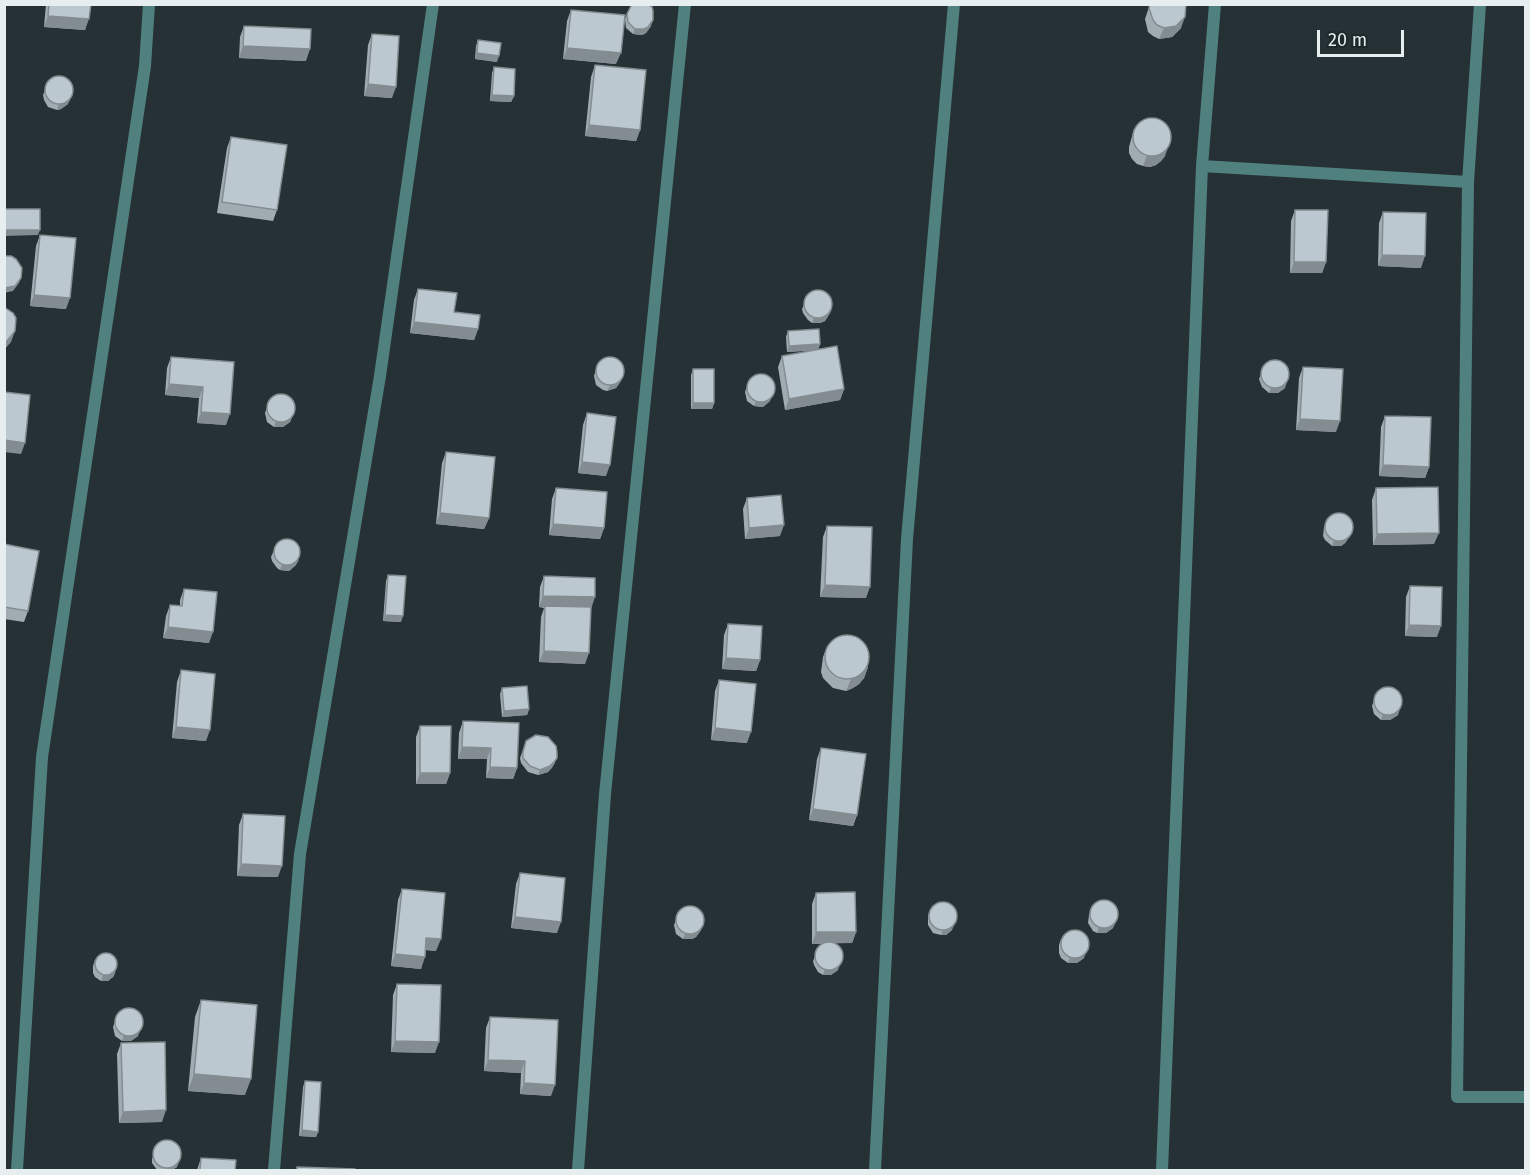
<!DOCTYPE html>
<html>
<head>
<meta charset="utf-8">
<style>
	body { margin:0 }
	#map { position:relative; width:1530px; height:1175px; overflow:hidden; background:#253134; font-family:"Fira Sans",sans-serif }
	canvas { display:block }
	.frame { position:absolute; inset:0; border:6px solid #e6eef0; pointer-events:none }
	.scale { position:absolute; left:1317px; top:30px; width:87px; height:27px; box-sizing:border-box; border:3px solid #e6eef0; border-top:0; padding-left:8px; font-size:18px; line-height:21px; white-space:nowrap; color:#e6eef0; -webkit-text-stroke:4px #1c282a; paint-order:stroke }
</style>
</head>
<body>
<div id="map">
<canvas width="1530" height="1175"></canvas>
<div class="frame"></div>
<div class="scale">20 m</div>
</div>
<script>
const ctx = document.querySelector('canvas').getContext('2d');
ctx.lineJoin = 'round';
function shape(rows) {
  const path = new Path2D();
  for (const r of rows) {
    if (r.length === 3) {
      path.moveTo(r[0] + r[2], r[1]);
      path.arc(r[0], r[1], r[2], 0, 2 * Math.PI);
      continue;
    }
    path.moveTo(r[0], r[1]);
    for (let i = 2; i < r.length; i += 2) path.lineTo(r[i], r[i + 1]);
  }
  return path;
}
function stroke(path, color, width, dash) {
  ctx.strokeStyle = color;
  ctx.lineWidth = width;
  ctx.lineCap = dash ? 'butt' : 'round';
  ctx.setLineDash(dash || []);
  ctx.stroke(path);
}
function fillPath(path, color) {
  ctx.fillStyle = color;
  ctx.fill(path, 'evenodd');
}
stroke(shape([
	[1480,4,1468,182,1457,1097,1526,1097],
	[1202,166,1468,182],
	[17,1170,42,757,145,66,149,4],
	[274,1170,300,854,380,376,433,4],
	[578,1170,605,794,685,4],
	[875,1170,907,539,954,4],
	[1162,1170,1202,166,1215,4]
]), '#51817f', 12);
fillPath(shape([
	[46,4,91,4,85,30,44,27],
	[1150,4,1181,28,1172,37,1159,39,1153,36,1148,32,1145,19],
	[571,10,616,64,563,59,567,21],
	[627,14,651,26,646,33,642,35,633,34,626,28,625,19],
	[244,26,306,61,239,58,240,37],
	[372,34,392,98,364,96,368,45],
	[478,40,497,62,475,59,476,46],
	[595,65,640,130,636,141,585,136,591,77],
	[494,67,514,96,511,102,490,101,492,73],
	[49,81,68,104,61,109,57,110,48,107,44,100,43,95],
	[1134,129,1165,156,1161,161,1156,165,1150,167,1143,166,1137,164,1132,159,1129,153,1129,147],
	[231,137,277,210,273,221,217,213,227,148],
	[1295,210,1326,262,1322,273,1290,273,1291,221],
	[1383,212,1421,268,1378,266,1379,223],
	[40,235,66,309,30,306,36,246],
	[418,289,478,329,474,340,410,333,414,300],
	[808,294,832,307,830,313,825,321,820,323,812,323,808,320,803,313,802,309],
	[788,331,820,344,818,350,787,352,786,337],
	[782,356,844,389,840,400,785,410,778,367],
	[171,357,234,362,226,425,197,423,199,398,165,395,167,368],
	[1265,364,1285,388,1278,393,1269,393,1262,387,1259,379],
	[597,366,623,375,621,381,616,388,607,391,603,390,596,385,594,376],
	[1303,367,1336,432,1296,430,1299,378],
	[693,369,714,403,712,409,691,409,691,375],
	[750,378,770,401,763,407,754,406,747,401,745,392],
	[270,399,294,412,290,422,283,427,274,427,267,422,265,413],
	[587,413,606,476,578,473,583,425],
	[1385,416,1429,467,1425,478,1379,476,1381,427],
	[446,452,489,518,484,529,436,524,442,463],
	[556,488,604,528,600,539,549,535,552,499],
	[1376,488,1434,544,1373,545,1372,500],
	[747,498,780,536,745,539,743,509],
	[1326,522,1350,536,1345,543,1341,546,1332,546,1325,540,1323,536,1324,527],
	[827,526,866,598,820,597,823,537],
	[277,543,296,565,289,571,280,570,277,568,272,561,271,557],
	[4,544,28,611,24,622,4,619],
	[388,575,401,622,383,621,386,581],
	[544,576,590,609,585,664,539,662,541,617,544,608,539,607,540,587],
	[1410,586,1437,637,1405,636,1406,597],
	[184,589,209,643,163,638,166,616,170,605,180,606,180,600],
	[728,624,760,660,756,671,722,669,724,635],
	[827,646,868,667,864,678,859,684,853,688,846,691,833,688,823,678,821,672,823,657],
	[181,670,206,741,172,738,177,682],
	[719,680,747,743,711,740,715,691],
	[502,688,529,709,527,715,502,717,500,694],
	[1377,692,1398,715,1390,720,1381,720,1374,714,1372,706],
	[463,721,517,768,513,779,486,778,487,759,458,759,459,733],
	[420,726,450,773,446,784,416,784,416,737],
	[526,741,555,763,548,772,538,775,528,772,521,763,520,758],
	[821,748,857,815,853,826,809,820,817,759],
	[243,814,278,877,237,876,239,825],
	[520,873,557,933,511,928,516,884],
	[402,889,436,951,425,950,421,969,391,966,398,900],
	[816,893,856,932,852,943,836,943,838,970,831,975,823,975,818,972,814,965,813,961,819,947,824,944,812,944,812,904],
	[1091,909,1113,928,1106,933,1097,933,1093,931,1088,923,1089,915],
	[930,910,952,930,946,935,941,935,933,933,928,925,928,916],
	[679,911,701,930,696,937,692,939,683,939,676,934,674,925],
	[1061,939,1084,958,1077,963,1068,963,1061,958,1059,953,1059,945],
	[95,960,114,976,108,981,101,981,95,977,93,973,93,966],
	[397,984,435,1053,391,1052,393,995],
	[201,1000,245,1095,188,1091,195,1017],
	[118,1013,138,1036,131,1041,122,1041,115,1036,113,1027],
	[490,1017,551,1096,520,1094,521,1073,484,1071,486,1028],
	[121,1043,162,1122,119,1123,117,1054],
	[305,1081,318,1132,316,1137,299,1136,303,1087],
	[157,1145,177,1167,172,1170,157,1170,152,1163,152,1159],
	[201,1158,235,1170,197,1170]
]), '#a1acb2');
fillPath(shape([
	[48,16,89,19,85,30,44,27],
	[1185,17,1181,28,1172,37,1159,39,1164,28],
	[653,20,651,26,646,33,642,35,633,34,635,29],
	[243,46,310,49,306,61,239,58],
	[567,48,621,53,616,64,563,59],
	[477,53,499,56,497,62,475,59],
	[368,84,396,87,392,98,364,96],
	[492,95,514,96,511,102,490,101],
	[71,98,68,104,61,109,57,110,59,104],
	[589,125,640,130,636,141,585,136],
	[1169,145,1165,156,1161,161,1156,165,1150,167,1143,166,1147,155],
	[4,230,40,230,38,235,4,236],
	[1382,255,1425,256,1421,268,1378,266],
	[1294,262,1326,262,1322,273,1290,273],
	[21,278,19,283,13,291,4,293,4,288],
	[34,295,70,298,66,309,30,306],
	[832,307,830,313,825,321,820,323,812,323,814,317],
	[414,322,478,329,474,340,410,333],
	[15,331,11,342,4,350,4,342],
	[820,344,818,350,787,352,789,346],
	[623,375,621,381,616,388,607,391,610,385],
	[1287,382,1285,388,1278,393,1269,393,1271,387],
	[169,384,203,387,199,398,165,395],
	[844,389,840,400,785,410,789,399],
	[774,391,770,401,763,407,754,406,756,401],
	[693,403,714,403,712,409,691,409],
	[201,412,230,414,226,425,197,423],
	[294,412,290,422,283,427,274,427,276,421],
	[1300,419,1340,421,1336,432,1296,430],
	[4,440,25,443,21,454,4,452],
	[582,462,610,465,606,476,578,473],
	[1383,465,1429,467,1425,478,1379,476],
	[440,513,489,518,484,529,436,524],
	[553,524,604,528,600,539,549,535],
	[784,525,780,536,745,539,749,528],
	[1353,530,1350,536,1345,543,1341,546,1332,546,1334,540],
	[1439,533,1434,544,1373,545,1377,534],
	[299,560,296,565,289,571,280,570,282,565],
	[825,585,870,587,866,598,820,597],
	[543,596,595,597,591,609,539,607],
	[385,615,403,616,401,622,383,621],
	[1409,625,1441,626,1437,637,1405,636],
	[168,627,213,632,209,643,163,638],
	[544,651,589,653,585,664,539,662],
	[726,658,760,660,756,671,722,669],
	[868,667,864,678,859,684,853,688,846,691,851,679],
	[529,709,527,715,502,717,504,711],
	[1400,709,1398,715,1390,720,1381,720,1383,714],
	[176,727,210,730,206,741,172,738],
	[715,728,751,732,747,743,711,740],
	[462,747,491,748,487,759,458,759],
	[557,758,552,768,548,772,538,775,540,770],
	[490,767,517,768,513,779,486,778],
	[420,773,450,773,446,784,416,784],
	[813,809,857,815,853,826,809,820],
	[241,864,282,866,278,877,237,876],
	[515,917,561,922,557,933,511,928],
	[956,920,952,930,946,935,941,935,943,930],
	[1116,922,1113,928,1106,933,1097,933,1099,927],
	[703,924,701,930,696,937,692,939,683,939,685,934],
	[816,932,856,932,852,943,812,944],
	[426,938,441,939,436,951,422,949],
	[1086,952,1084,958,1077,963,1068,963,1070,957],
	[395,954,425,957,421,969,391,966],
	[840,964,838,970,831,975,823,975,825,969],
	[116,970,114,976,108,981,101,981,103,975],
	[140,1031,138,1036,131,1041,122,1041,124,1035],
	[395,1041,439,1042,435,1053,391,1052],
	[488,1060,525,1061,521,1073,484,1071],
	[194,1074,251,1079,245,1095,188,1091],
	[524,1083,555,1085,551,1096,520,1094],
	[166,1110,162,1122,119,1123,123,1112],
	[302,1130,318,1132,316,1137,299,1136],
	[179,1162,177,1167,172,1170,166,1170,167,1168]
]), '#838c91');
const building = shape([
	[49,4,91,4,89,19,48,16,49,4],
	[633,4,647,4,652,7,653,11,653,20,648,27,644,29,635,29,628,22,627,14,631,6,633,4],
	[1150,4,1186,4,1185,17,1176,26,1164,28,1157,25,1153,20,1149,8,1150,4],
	[571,10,625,15,621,53,567,48,571,10],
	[244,26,311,29,310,49,243,46,244,26],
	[372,34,399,36,396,87,368,84,372,34],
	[478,40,501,43,499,56,477,53,478,40],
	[595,65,646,70,640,130,589,125,595,65],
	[494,67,515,69,514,96,492,95,494,67],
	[59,90,14],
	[1152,137,19],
	[231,137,287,145,277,210,222,202,231,137],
	[4,209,40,209,40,230,4,230,4,209],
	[1295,210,1328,210,1326,262,1294,262,1295,210],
	[1383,212,1426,213,1425,256,1382,255,1383,212],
	[40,235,76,238,70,298,34,295,40,235],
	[4,256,11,256,16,259,22,268,21,278,15,286,4,288,4,256],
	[418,289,457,293,454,312,480,315,478,329,414,322,418,289],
	[818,304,14],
	[4,307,13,313,16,318,15,331,7,341,4,342,4,307],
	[819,329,820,344,789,346,788,331,819,329],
	[837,346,844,389,789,399,782,356,837,346],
	[171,357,234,362,230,414,201,412,203,387,169,384,171,357],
	[610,371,14],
	[1275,374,14],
	[1303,367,1343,369,1340,421,1300,419,1303,367],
	[693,369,714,369,714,403,693,403,693,369],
	[761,388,14],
	[4,392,30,395,25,443,4,440,4,392],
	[281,408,14],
	[587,413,616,417,610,465,582,462,587,413],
	[1385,416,1431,417,1429,467,1383,465,1385,416],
	[446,452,495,457,489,518,440,513,446,452],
	[1438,487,1439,533,1377,534,1376,488,1438,487],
	[556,488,607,492,604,528,553,524,556,488],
	[781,495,784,525,749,528,747,498,781,495],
	[1339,527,14],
	[827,526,872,527,870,587,825,585,827,526],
	[287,552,13],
	[4,544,39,551,28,611,4,607,4,544],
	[388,575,406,576,403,616,385,615,388,575],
	[544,576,595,578,595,597,543,596,544,576],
	[1410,586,1442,587,1441,626,1409,625,1410,586],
	[184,589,217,592,213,632,168,627,170,605,182,606,184,589],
	[545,606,591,607,589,653,544,651,545,606],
	[728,624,762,626,760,660,726,658,728,624],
	[847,657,22],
	[181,670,215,674,210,730,176,727,181,670],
	[719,680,756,684,751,732,715,728,719,680],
	[527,686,529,709,504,711,502,688,527,686],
	[1388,701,14],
	[463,721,519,723,517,768,490,767,491,748,462,747,463,721],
	[420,726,451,726,450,773,420,773,420,726],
	[536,735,548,737,556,746,557,752,557,758,554,762,550,766,540,770,530,766,523,758,523,752,526,741,536,735],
	[821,748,866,754,857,815,813,809,821,748],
	[243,814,285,816,282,866,241,864,243,814],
	[520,873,565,878,561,922,515,917,520,873],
	[402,889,445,893,441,939,426,938,425,957,395,954,402,889],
	[855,892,856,932,816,932,816,893,855,892],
	[1104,914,14],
	[943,916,14],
	[690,920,14],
	[1075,944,14],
	[829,956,14],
	[106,964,11],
	[397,984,441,985,439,1042,395,1041,397,984],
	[201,1000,257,1005,251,1079,194,1074,201,1000],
	[129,1022,14],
	[490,1017,558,1020,555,1085,524,1083,525,1061,488,1060,490,1017],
	[165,1042,166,1110,123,1112,121,1043,165,1042],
	[305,1081,321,1082,318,1132,302,1130,305,1081],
	[167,1154,14],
	[201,1158,236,1160,235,1170,200,1170,201,1158],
	[297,1167,355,1169,355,1170,297,1170,297,1167]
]);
fillPath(building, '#bbc8cf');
stroke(building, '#838c91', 1.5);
</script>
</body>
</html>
